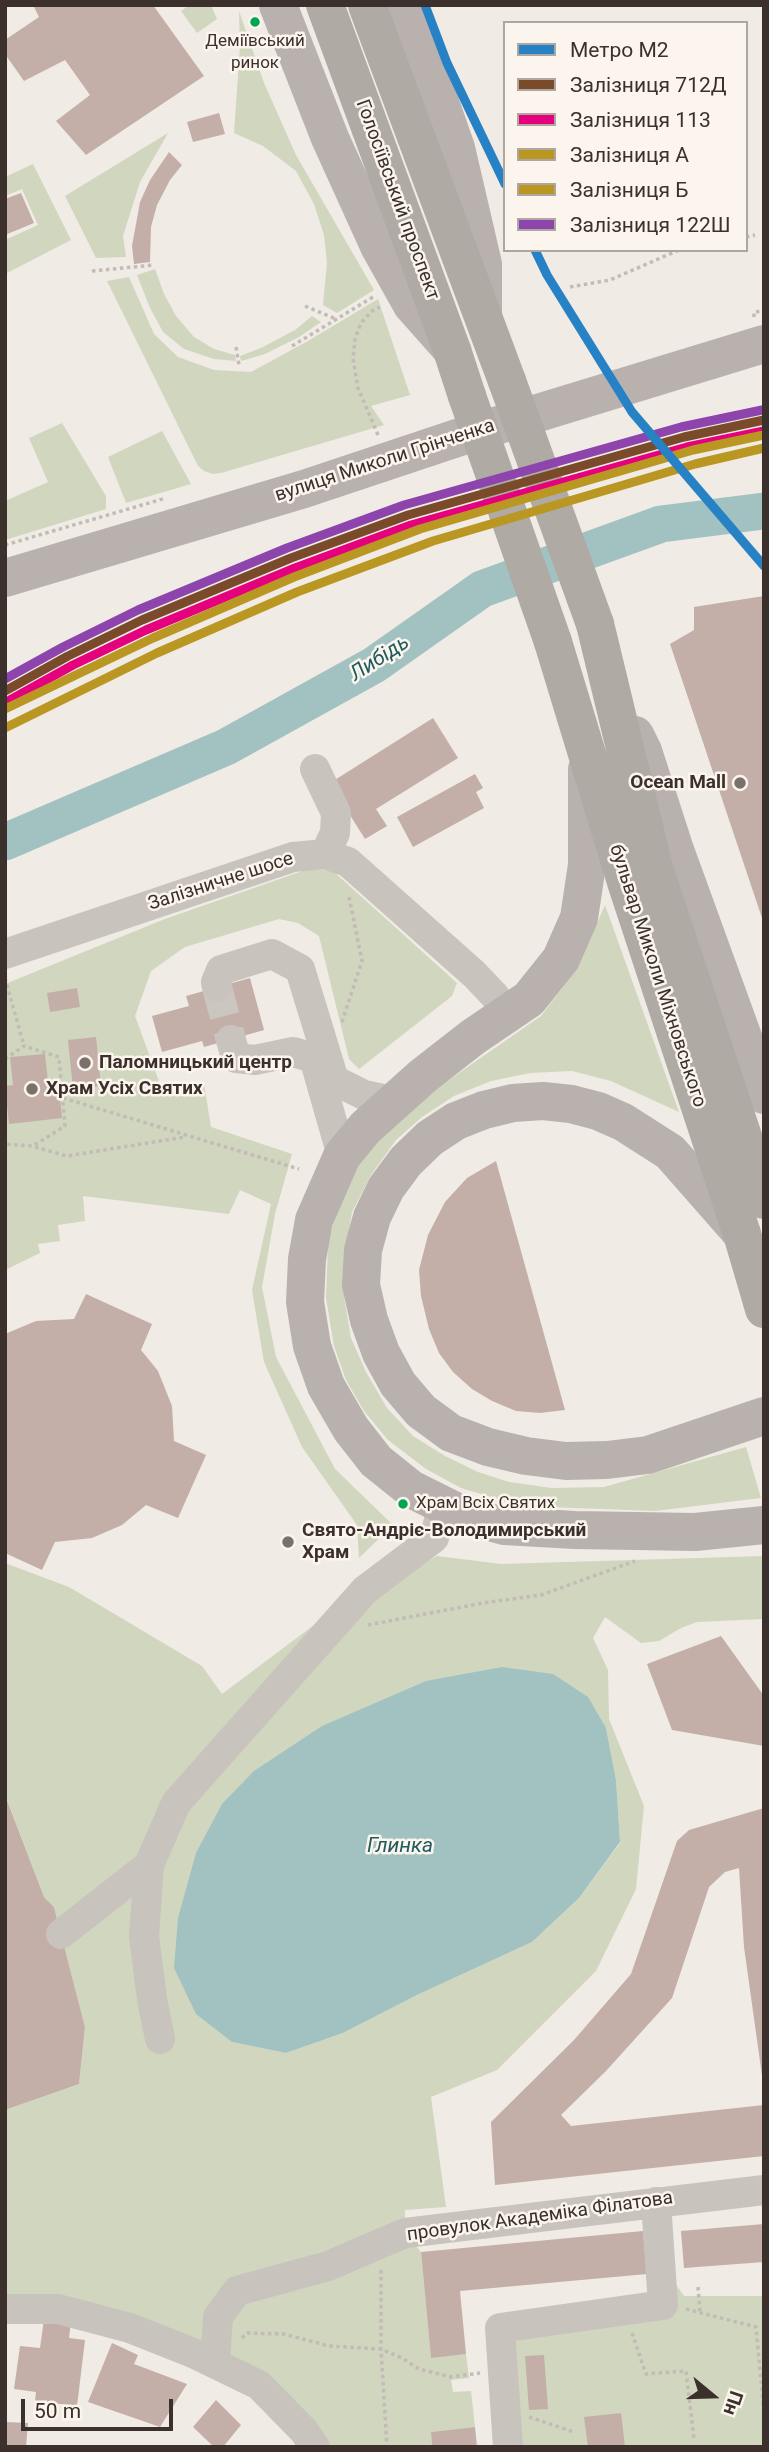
<!DOCTYPE html>
<html>
<head>
<meta charset="utf-8">
<style>
	body { margin:0 }
	#map { position:relative; width:769px; height:2452px; overflow:hidden; background:#f0ebe5; font-family:Roboto,sans-serif }
	canvas { display:block }
	.frame { position:absolute; inset:0; border:7px solid #3b302b; pointer-events:none }
	.legend { position:absolute; left:503px; top:21px; width:245px; height:231px; box-sizing:border-box; background:#fbf5ee; border:2px solid #aea6a0; margin:0; padding:9px 12px; list-style:none; font-size:21px; color:#3b302b }
	.legend li { display:flex; align-items:center; gap:14px; height:35px }
	.legend b { width:35px; border:2px solid #aea6a0 }
	.north { position:absolute; left:678px; top:2361px; width:70px; height:70px; -webkit-text-stroke:5px #fbf5ee; paint-order:stroke; rotate:109deg; font-size:19px; font-weight:700; line-height:28px; text-align:center; color:#3b302b }
	.north::after { content:''; display:block; margin:auto; width:24px; height:32px; background:#3b302b; clip-path:polygon(50% 0,100% 100%,50% 72%,0 100%) }
	.scale { position:absolute; left:21px; top:2399px; width:152px; height:32px; box-sizing:border-box; border:4px solid #3b302b; border-top:0; padding-left:9px; font-size:21px; line-height:24px; white-space:nowrap; color:#3b302b; -webkit-text-stroke:5px #fbf5ee; paint-order:stroke }
</style>
</head>
<body>
<div id="map">
<canvas width="769" height="2452"></canvas>
<div class="frame"></div>
<ul class="legend">
<li><b style="height:9px;background:#2782c5"></b>Метро M2</li>
<li><b style="height:9px;background:#7a4b2a"></b>Залізниця 712Д</li>
<li><b style="height:9px;background:#e5007d"></b>Залізниця 113</li>
<li><b style="height:9px;background:#ba9723"></b>Залізниця A</li>
<li><b style="height:9px;background:#ba9723"></b>Залізниця Б</li>
<li><b style="height:9px;background:#8e44ad"></b>Залізниця 122Ш</li>
</ul>
<div class="north">Пн</div>
<div class="scale">50 m</div>
</div>
<script>
const ctx = document.querySelector('canvas').getContext('2d');
ctx.lineJoin = 'round';
function fillPath(path, color) {
  ctx.fillStyle = color;
  ctx.fill(path, 'evenodd');
}
function shape(rows) {
  const path = new Path2D();
  for (const r of rows) {
    path.moveTo(r[0], r[1]);
    for (let i = 2; i < r.length; i += 2) path.lineTo(r[i], r[i + 1]);
  }
  return path;
}
function stroke(path, color, width, dash) {
  ctx.strokeStyle = color;
  ctx.lineWidth = width;
  ctx.lineCap = dash ? 'butt' : 'round';
  ctx.setLineDash(dash || []);
  ctx.stroke(path);
}
function label(font, color, halo, rows, align = 'center') {
  ctx.font = font + ' Roboto,sans-serif';
  ctx.lineWidth = 5;
  ctx.setLineDash([]);
  ctx.textBaseline = 'middle';
  ctx.strokeStyle = halo;
  ctx.fillStyle = color;
  for (const [text, x, y, turn = 0] of rows) {
    ctx.save();
    ctx.translate(x, y);
    ctx.rotate((+turn || 0) * Math.PI / 180);
    ctx.textAlign = isNaN(turn) ? turn : align;
    if (halo) ctx.strokeText(text, 0, 0);
    ctx.fillText(text, 0, 0);
    ctx.restore();
  }
}
fillPath(shape([
	[189,5,211,5,217,19,197,33,181,11],
	[239,11,264,83,296,155,374,290,337,313,323,305,327,263,324,235,314,204,296,171,263,146,234,133,240,46],
	[168,133,140,182,123,236,126,257,96,258,65,196],
	[33,164,71,240,5,274,5,240,38,225,22,189,5,196,5,177],
	[155,269,164,294,176,316,194,337,214,349,235,355,236,361,214,359,184,349,163,332,150,308,137,275],
	[129,277,154,334,178,357,214,370,251,372,308,341,378,299,410,395,371,406,384,425,221,473,213,474,204,471,198,466,107,281],
	[312,316,321,322,299,337,265,354,241,361,240,356,261,348,295,330],
	[62,423,106,496,106,509,5,540,5,501,48,482,29,438],
	[162,431,191,484,126,503,108,457],
	[311,868,333,871,457,983,452,996,359,1069,349,1059,319,936,298,923,279,919,185,947,151,971,135,1016,164,1095,204,1084,211,1127,292,1154,275,1214,262,1287,276,1357,335,1469,393,1525,359,1558,357,1525,302,1447,264,1362,252,1290,271,1204,240,1190,229,1214,83,1196,85,1221,58,1225,60,1241,38,1244,40,1253,5,1270,5,984,165,919],
	[605,905,679,1112,611,1081,572,1071,530,1073,491,1081,454,1096,422,1117,396,1140,371,1175,352,1212,345,1257,344,1297,351,1338,366,1372,387,1408,413,1436,445,1456,478,1472,509,1482,552,1488,604,1487,746,1447,761,1498,655,1511,520,1506,461,1488,426,1469,388,1440,364,1411,346,1380,334,1346,326,1298,328,1244,340,1197,367,1150,400,1114,541,1016,578,967],
	[437,1556,501,1564,764,1556,764,1619,697,1622,681,1628,659,1641,641,1643,605,1617,593,1638,608,1670,609,1719,644,1806,636,1889,596,1971,497,2070,431,2097,446,2207,405,2210,405,2233,421,2252,431,2357,466,2354,469,2378,451,2380,453,2392,471,2391,475,2427,431,2432,432,2447,315,2447,198,2355,5,2309,5,2110,79,2084,85,2027,54,1907,44,1897,5,1794,5,1563,69,1587,202,1666,222,1694,326,1616],
	[606,1728,616,1780,620,1843,579,1898,532,1942,417,1995,343,2033,286,2053,232,2042],
	[663,2266,684,2296,762,2296,764,2299,764,2447,516,2447,512,2344,525,2334,663,2313]
]), '#d1d6bf');
fillPath(shape([
	[502,1667,553,1674,588,1697,606,1728,616,1780,620,1842,579,1898,532,1942,417,1995,343,2033,286,2053,232,2042,196,2014,174,1968,178,1918,196,1853,222,1804,254,1771,322,1726,426,1681]
]), '#a1c2c1');
stroke(shape([
	[5,842,226,747,374,665,482,589,661,524,764,511]
]), '#a1c2c1', 37);
fillPath(shape([
	[33,5,153,5,204,76,86,155,56,121,90,95,65,60,24,81,5,54,5,40,39,17],
	[219,113,225,134,193,142,187,122],
	[169,152,182,165,170,180,157,205,151,227,150,262,134,264,132,246,140,202,150,180],
	[21,193,34,223,5,235,5,199],
	[764,596,764,921,763,921,670,644,694,630,694,607],
	[433,718,458,758,376,809,387,826,365,839,330,783],
	[475,774,483,788,476,792,484,808,413,847,397,817],
	[250,978,264,1030,204,1047,202,1041,162,1052,152,1016,189,1006,186,996],
	[77,988,80,1007,50,1012,47,993],
	[96,1037,101,1086,73,1089,68,1040],
	[45,1054,48,1081,58,1080,62,1118,9,1124,5,1086,13,1085,10,1057],
	[496,1161,565,1410,540,1413,516,1411,492,1401,472,1389,453,1372,439,1353,429,1329,421,1296,419,1270,428,1235,445,1202,467,1178],
	[86,1294,152,1324,141,1350,158,1371,172,1406,174,1441,206,1455,178,1518,146,1505,122,1525,92,1538,55,1542,42,1570,5,1553,5,1334,36,1321,74,1319],
	[721,1636,764,1696,764,1746,672,1730,647,1664],
	[5,1795,44,1897,54,1907,85,2027,79,2084,5,2110],
	[764,1808,764,2090,744,1947,739,1868,725,1872,709,1887,672,1998,606,2071,561,2115,571,2126,764,2105,764,2156,495,2185,491,2122,574,2040,631,1974,677,1841,689,1830],
	[764,2224,764,2262,684,2268,681,2231],
	[643,2231,647,2274,460,2291,466,2354,431,2358,421,2252],
	[44,2319,71,2322,69,2338,85,2340,77,2406,35,2401,36,2392,14,2389,20,2346,40,2348],
	[112,2343,138,2355,134,2364,187,2384,160,2427,88,2402],
	[544,2355,548,2409,529,2410,525,2356],
	[216,2400,241,2425,223,2447,214,2447,193,2427],
	[621,2413,625,2447,588,2447,584,2417],
	[5,2422,28,2423,26,2447,5,2447],
	[475,2427,477,2447,432,2447,431,2432]
]), '#c3afa7');
stroke(shape([
	[217,987,231,1040]
]), '#ccc6c0', 30, [30, 15]);
stroke(shape([
	[746,237,755,235],
	[92,271,154,265],
	[570,287,610,280,679,250],
	[305,306,336,319],
	[754,317,754,312,764,311],
	[292,346,373,297],
	[236,347,239,365],
	[378,435,358,388,353,359,355,339,361,323,372,311,380,307],
	[5,545,166,498],
	[5,978,24,1046],
	[342,1022,362,961,349,897],
	[5,1059,24,1046,59,1057,65,1126,33,1146,5,1144],
	[63,1098,299,1169],
	[35,1147,67,1156,185,1137],
	[368,1625,483,1603,541,1595,635,1561],
	[381,2270,381,2349,387,2447],
	[698,2287,700,2312],
	[686,2309,756,2327,764,2413],
	[632,2333,646,2374,686,2371,694,2439],
	[242,2338,247,2333,284,2334,329,2346,381,2349,402,2358,419,2369,451,2377,480,2373],
	[529,2417,574,2432]
]), '#c2bbb6', 3.5, [3.5, 3.5]);
stroke(shape([
	[315,769,336,813,335,833,325,854],
	[5,954,293,857,325,854,348,862,474,974,495,996,506,1014],
	[217,987,216,982,221,970,272,954,300,969,334,1080,364,1095,393,1101],
	[231,1040,236,1058,255,1060,293,1052,314,1058,342,1156],
	[61,1934,149,1865],
	[160,2039,152,1999,144,1936,149,1865,176,1803,365,1590,434,1538,443,1506],
	[5,2309,58,2309,130,2328,193,2353,259,2385,304,2431,315,2447],
	[215,2363,218,2317,237,2291,328,2266,405,2233,764,2190],
	[508,2447,500,2328,663,2305,656,2202]
]), '#c9c3be', 30);
stroke(shape([
	[278,5,330,138,379,246,412,305,452,350],
	[406,5,456,148,483,264,483,311],
	[5,578,304,489,466,435,764,344],
	[635,735,643,751,675,850,764,1095],
	[587,769,587,865,579,918,561,959,529,999,473,1037,423,1076,365,1128,342,1156,314,1220,307,1259,305,1302,312,1346,326,1386,351,1429,376,1461,411,1489,463,1515,504,1526,575,1530,695,1532,764,1525],
	[742,1234,670,1152,623,1122,598,1111,571,1104,543,1101,513,1103,484,1110,456,1121,430,1138,406,1161,386,1188,372,1217,363,1250,361,1285,369,1320,381,1353,398,1384,421,1411,451,1433,488,1447,526,1456,566,1461,607,1460,648,1455,764,1416]
]), '#b8b1ad', 38);
stroke(shape([
	[325,5,452,350,467,396],
	[367,5,507,381],
	[595,624,654,868,764,1200],
	[553,642,626,882,742,1234,764,1309]
]), '#afaaa4', 38);
stroke(shape([
	[507,381,595,624],
	[467,396,553,642]
]), '#afaaa4', 38);
stroke(shape([
	[5,691,68,656,142,620,291,558,408,515,684,437,764,420]
]), '#7a4b2a', 9);
stroke(shape([
	[10,700,73,665,146,630,295,568,411,525,687,447,764,431]
]), '#e5007d', 9);
stroke(shape([
	[5,728,157,653,297,592,433,541,695,464,764,448]
]), '#ba9723', 9);
stroke(shape([
	[5,709,153,638,294,577,420,529,693,450,764,435]
]), '#ba9723', 9);
stroke(shape([
	[5,679,63,647,138,610,287,548,404,505,681,427,762,410]
]), '#8e44ad', 9);
stroke(shape([
	[425,5,447,63,505,184],
	[535,250,547,275,632,412,764,566]
]), '#2782c5', 9);
for (const [x, y, r, color] of [
	[255,22,6,"#00a651"],
	[740,783,7,"#7a716c"],
	[85,1063,7,"#7a716c"],
	[32,1089,7,"#7a716c"],
	[403,1504,6,"#00a651"],
	[288,1542,7,"#7a716c"]
]) {
  const dot = new Path2D();
  dot.arc(x, y, r, 0, 2 * Math.PI);
  ctx.fillStyle = color;
  ctx.fill(dot);
  stroke(dot, '#fbf5ee', 2.5);
}
label('17px', '#3b302b', '#fbf5ee', [
	["Деміївський",255,42],
	["ринок",255,64],
	["Храм Всіх Святих",416,1504,"left"]
]);
label('19px', '#3b302b', '#fbf5ee', [
	["Голосіївський проспект",397,200,70],
	["вулиця Миколи Грінченка",385,461,-18],
	["Залізничне шосе",221,882,-18],
	["бульвар Миколи Міхновського",657,976,72],
	["провулок Академіка Філатова",540,2217,-8]
]);
label('bold 19px', '#3b302b', '#fbf5ee', [
	["Ocean Mall",726,783,"right"],
	["Паломницький центр",99,1063],
	["Храм Усіх Святих",46,1089],
	["Свято-Андріє-Володимирський",302,1531],
	["Храм",302,1553]
], 'left');
label('italic 21px', '#1f5a5e', '#fbf5ee', [
	["Либідь",380,659,-33],
	["Глинка",400,1847]
]);
</script>
</body>
</html>
